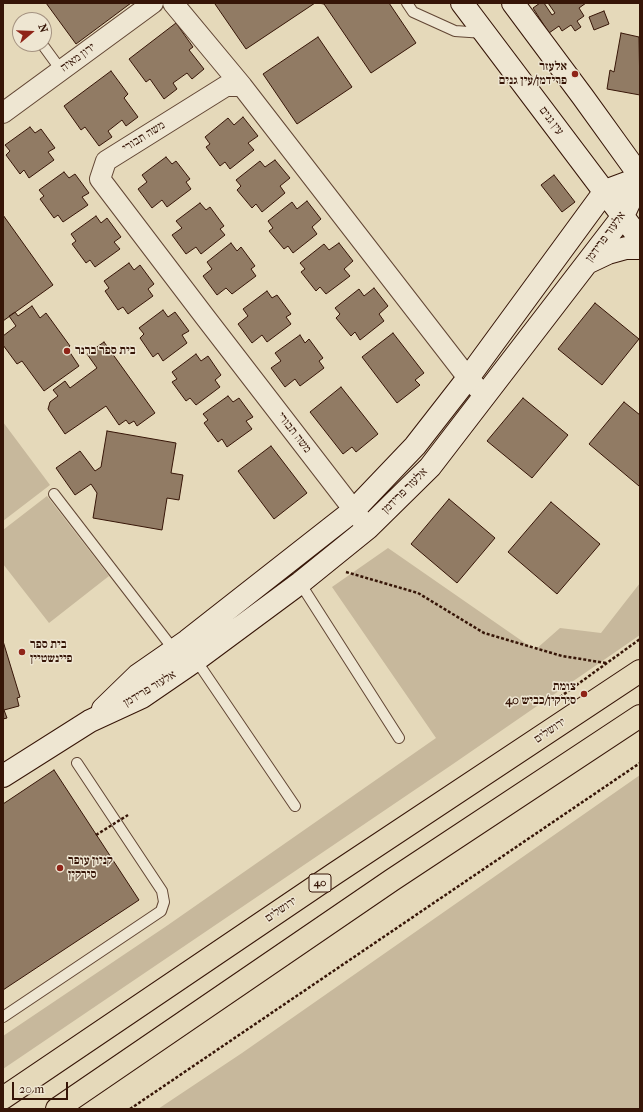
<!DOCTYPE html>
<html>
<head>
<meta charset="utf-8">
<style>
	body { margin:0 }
	#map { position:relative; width:643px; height:1112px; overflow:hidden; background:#e5d9ba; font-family:"IM FELL French Canon",serif }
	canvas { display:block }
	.frame { position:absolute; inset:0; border:4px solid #361507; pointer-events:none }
	.north { position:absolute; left:12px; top:12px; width:40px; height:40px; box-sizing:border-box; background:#eee6d2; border:1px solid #a49281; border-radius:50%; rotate:71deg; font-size:11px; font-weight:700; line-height:16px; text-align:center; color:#361507 }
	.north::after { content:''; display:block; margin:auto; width:14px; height:18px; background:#8f2418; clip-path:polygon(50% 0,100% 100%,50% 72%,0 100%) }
	.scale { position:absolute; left:12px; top:1082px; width:56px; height:18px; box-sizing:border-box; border:2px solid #361507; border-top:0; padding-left:5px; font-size:12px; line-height:14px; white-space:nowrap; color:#361507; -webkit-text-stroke:3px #eee6d2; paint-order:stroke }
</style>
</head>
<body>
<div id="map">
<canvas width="643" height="1112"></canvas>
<div class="frame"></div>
<div class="north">N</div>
<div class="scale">20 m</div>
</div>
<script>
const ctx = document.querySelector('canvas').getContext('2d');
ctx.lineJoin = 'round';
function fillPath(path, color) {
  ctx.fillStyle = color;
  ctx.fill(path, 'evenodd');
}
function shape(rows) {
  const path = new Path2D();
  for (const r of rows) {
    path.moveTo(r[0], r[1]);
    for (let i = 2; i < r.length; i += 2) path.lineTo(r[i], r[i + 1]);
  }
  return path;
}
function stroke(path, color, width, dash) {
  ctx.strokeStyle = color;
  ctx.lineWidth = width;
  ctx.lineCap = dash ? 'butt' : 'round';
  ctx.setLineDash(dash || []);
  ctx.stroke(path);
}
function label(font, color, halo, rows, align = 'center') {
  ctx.font = font + ' "IM FELL French Canon","Frank Ruhl Libre",serif';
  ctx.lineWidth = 3;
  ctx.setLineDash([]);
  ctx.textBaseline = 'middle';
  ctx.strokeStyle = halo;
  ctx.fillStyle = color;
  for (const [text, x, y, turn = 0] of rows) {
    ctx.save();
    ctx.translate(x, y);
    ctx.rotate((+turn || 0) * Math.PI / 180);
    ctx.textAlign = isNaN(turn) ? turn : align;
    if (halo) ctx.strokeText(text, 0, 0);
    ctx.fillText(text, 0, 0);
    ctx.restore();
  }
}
fillPath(shape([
	[3,422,50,485,3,521],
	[47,496,109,576,49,623,3,564,3,530],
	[388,548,535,650,560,628,601,633,640,583,640,635,453,764,3,1069,3,1036,168,925,436,738,332,587],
	[640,775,640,1109,158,1109,242,1053]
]), '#c7b89c');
const building = shape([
	[46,3,131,3,76,44,46,3],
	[217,3,315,3,246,49,215,4,217,3],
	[318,3,389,3,416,43,371,73,324,4,318,3],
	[540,3,544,3,552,15,555,13,548,3,586,3,579,8,584,16,577,21,581,27,575,31,571,25,562,31,559,26,549,33,533,8,540,3],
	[604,11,609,24,594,30,589,17,604,11],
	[176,23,193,47,189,50,204,69,192,79,187,73,173,83,177,89,164,99,150,79,146,82,129,59,176,23],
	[621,33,639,37,640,95,607,89,610,70,614,72,621,33],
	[318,37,352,87,297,124,263,74,318,37],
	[111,71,128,94,124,98,138,117,126,126,122,120,108,131,112,137,99,146,85,127,81,130,64,106,111,71],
	[243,117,258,136,248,143,254,150,230,169,225,162,220,166,206,147,210,144,205,137,228,118,234,125,243,117],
	[30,127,35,133,41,129,55,148,48,152,54,160,29,178,24,170,20,174,6,155,10,151,5,145,30,127],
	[166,157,172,164,176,161,190,179,186,182,191,189,167,207,162,200,152,208,138,189,147,182,142,175,166,157],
	[275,160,290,178,280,186,285,193,262,212,256,204,252,208,237,190,241,186,236,180,260,161,265,167,275,160],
	[64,172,69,178,75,174,89,193,82,197,88,205,63,222,58,215,54,218,40,199,44,196,39,190,64,172],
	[554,175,575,202,562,212,541,185,554,175],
	[307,201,321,219,312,227,317,234,293,253,288,246,284,249,269,231,273,228,268,221,292,202,297,209,307,201],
	[200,203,206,210,210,207,224,226,220,229,225,235,201,254,196,247,186,254,172,235,182,228,176,221,200,203],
	[3,215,53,285,3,321,3,215],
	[96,216,101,223,107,218,121,237,114,242,120,249,95,267,90,260,86,263,72,244,76,241,71,234,96,216],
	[231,243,237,251,241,247,255,266,251,269,256,276,232,294,226,288,217,295,203,276,212,269,207,262,231,243],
	[339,243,353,261,344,269,350,276,326,294,320,287,316,291,301,272,305,269,300,263,324,244,329,250,339,243],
	[129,263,134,270,140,265,154,284,148,289,153,296,128,314,123,307,118,310,105,291,109,288,104,281,129,263],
	[374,288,388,306,379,314,384,321,360,340,355,332,351,336,336,318,340,314,335,308,359,289,364,296,374,288],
	[267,291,272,298,277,295,291,314,286,317,291,324,267,342,262,335,252,343,238,324,248,316,243,309,267,291],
	[595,303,639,339,602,385,558,349,595,303],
	[32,306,40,318,46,313,70,346,67,348,79,366,44,391,22,361,17,364,3,345,3,336,16,326,9,316,15,312,18,316,32,306],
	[163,310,168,317,175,312,189,331,182,335,187,343,163,361,158,353,153,357,140,338,144,334,139,328,163,310],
	[393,333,424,373,415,380,420,385,397,403,362,357,393,333],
	[300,335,305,343,309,339,323,358,319,361,324,368,300,386,295,379,285,387,271,368,281,361,275,353,300,335],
	[104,342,155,413,137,426,134,421,129,424,126,420,119,425,106,406,65,434,48,409,50,402,58,396,53,390,65,381,70,388,97,368,87,354,104,342],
	[196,354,201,361,208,356,221,375,215,380,220,387,196,405,190,398,186,401,172,382,177,379,172,372,196,354],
	[341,387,378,434,356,452,352,447,343,454,310,412,341,387],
	[228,396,233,402,239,398,253,417,246,421,252,429,227,447,222,439,218,442,204,423,208,420,203,414,228,396],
	[523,398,568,435,532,478,487,441,523,398],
	[624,402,640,415,640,484,639,486,589,444,624,402],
	[107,431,176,443,171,473,183,475,179,500,167,498,162,530,93,518,97,493,91,484,75,495,56,468,80,451,95,471,101,467,107,431],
	[271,446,307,493,274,519,238,471,271,446],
	[449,499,495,538,457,583,411,544,449,499],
	[551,502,600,544,557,594,508,552,551,502],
	[3,641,20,697,17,698,19,706,4,710,7,718,3,719,3,641],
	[54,770,139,900,3,990,3,804,54,770]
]);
fillPath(building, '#917b64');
stroke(building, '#361507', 1);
const lane = shape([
	[407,3,413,12,455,31,484,33],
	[42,44,61,70],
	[54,494,174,650],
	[300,583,399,738],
	[196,660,295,806],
	[3,1017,161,911,164,902,162,891,77,763]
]);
const street = shape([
	[173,3,242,86],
	[3,113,153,3],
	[363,522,205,317,100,179,106,161,226,86,242,86,468,378,484,395]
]);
const secondary = shape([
	[462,3,640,239],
	[513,3,583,97,640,176],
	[589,262,608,253,626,248,640,248],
	[103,709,138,675,187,641,354,510,415,446,468,378,605,191,640,178],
	[3,776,90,721,142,697,196,660,300,583,368,528,430,467,623,216,640,179]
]);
const highway = shape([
	[3,1098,334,874,640,671],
	[57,1109,392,880,640,716]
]);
stroke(lane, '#624634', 12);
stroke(street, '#624634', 22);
stroke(secondary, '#361507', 24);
stroke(highway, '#361507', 24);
stroke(shape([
	[346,572,418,593,484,633,562,656,606,663],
	[556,700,640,639],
	[130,1109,640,763]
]), '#361507', 2.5, [3, 2]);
stroke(lane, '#eee6d2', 10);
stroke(street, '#eee6d2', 20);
stroke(secondary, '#eee6d2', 22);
stroke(highway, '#e5d9ba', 22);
stroke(shape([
	[96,835,128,815]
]), '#361507', 2.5, [3, 2]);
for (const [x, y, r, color] of [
	[575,74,4,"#8f2418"],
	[67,351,4,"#8f2418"],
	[22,652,4,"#8f2418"],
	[584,694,4,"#8f2418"],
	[60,868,4,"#8f2418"]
]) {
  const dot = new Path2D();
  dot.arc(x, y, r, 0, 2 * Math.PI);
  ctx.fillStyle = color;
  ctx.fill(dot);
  stroke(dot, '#eee6d2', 1.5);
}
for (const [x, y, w] of [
	[320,883,22]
]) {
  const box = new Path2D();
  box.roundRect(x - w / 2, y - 9, w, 18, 3);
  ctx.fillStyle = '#eee6d2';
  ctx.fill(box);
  stroke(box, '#361507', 1);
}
label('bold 11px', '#361507', null, [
	["40",320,883]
]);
label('12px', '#361507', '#eee6d2', [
	["ירון מאיה",78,58,-36],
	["עין גנים",551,121,53],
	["משה תבורי",144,137,-32],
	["אלעזר פרידמן",606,237,-54],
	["משה תבורי",294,433,52],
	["אלעזר פרידמן",405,491,-45],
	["אלעזר פרידמן",150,689,-31],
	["ירושלים",550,731,-34],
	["ירושלים",281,910,-34]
]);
label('bold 12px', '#361507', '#eee6d2', [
	["אלעזר",567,67,"right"],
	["פרידמן/עין גנים",567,81,"right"],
	["בית ספר ברנר",75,351],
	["בית ספר",30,645],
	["פיינשטיין",30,659],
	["צומת",576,687,"right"],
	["סירקין/כביש 40",576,701,"right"],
	["קניון עופר",68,861],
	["סירקין",68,875]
], 'left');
</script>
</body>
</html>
